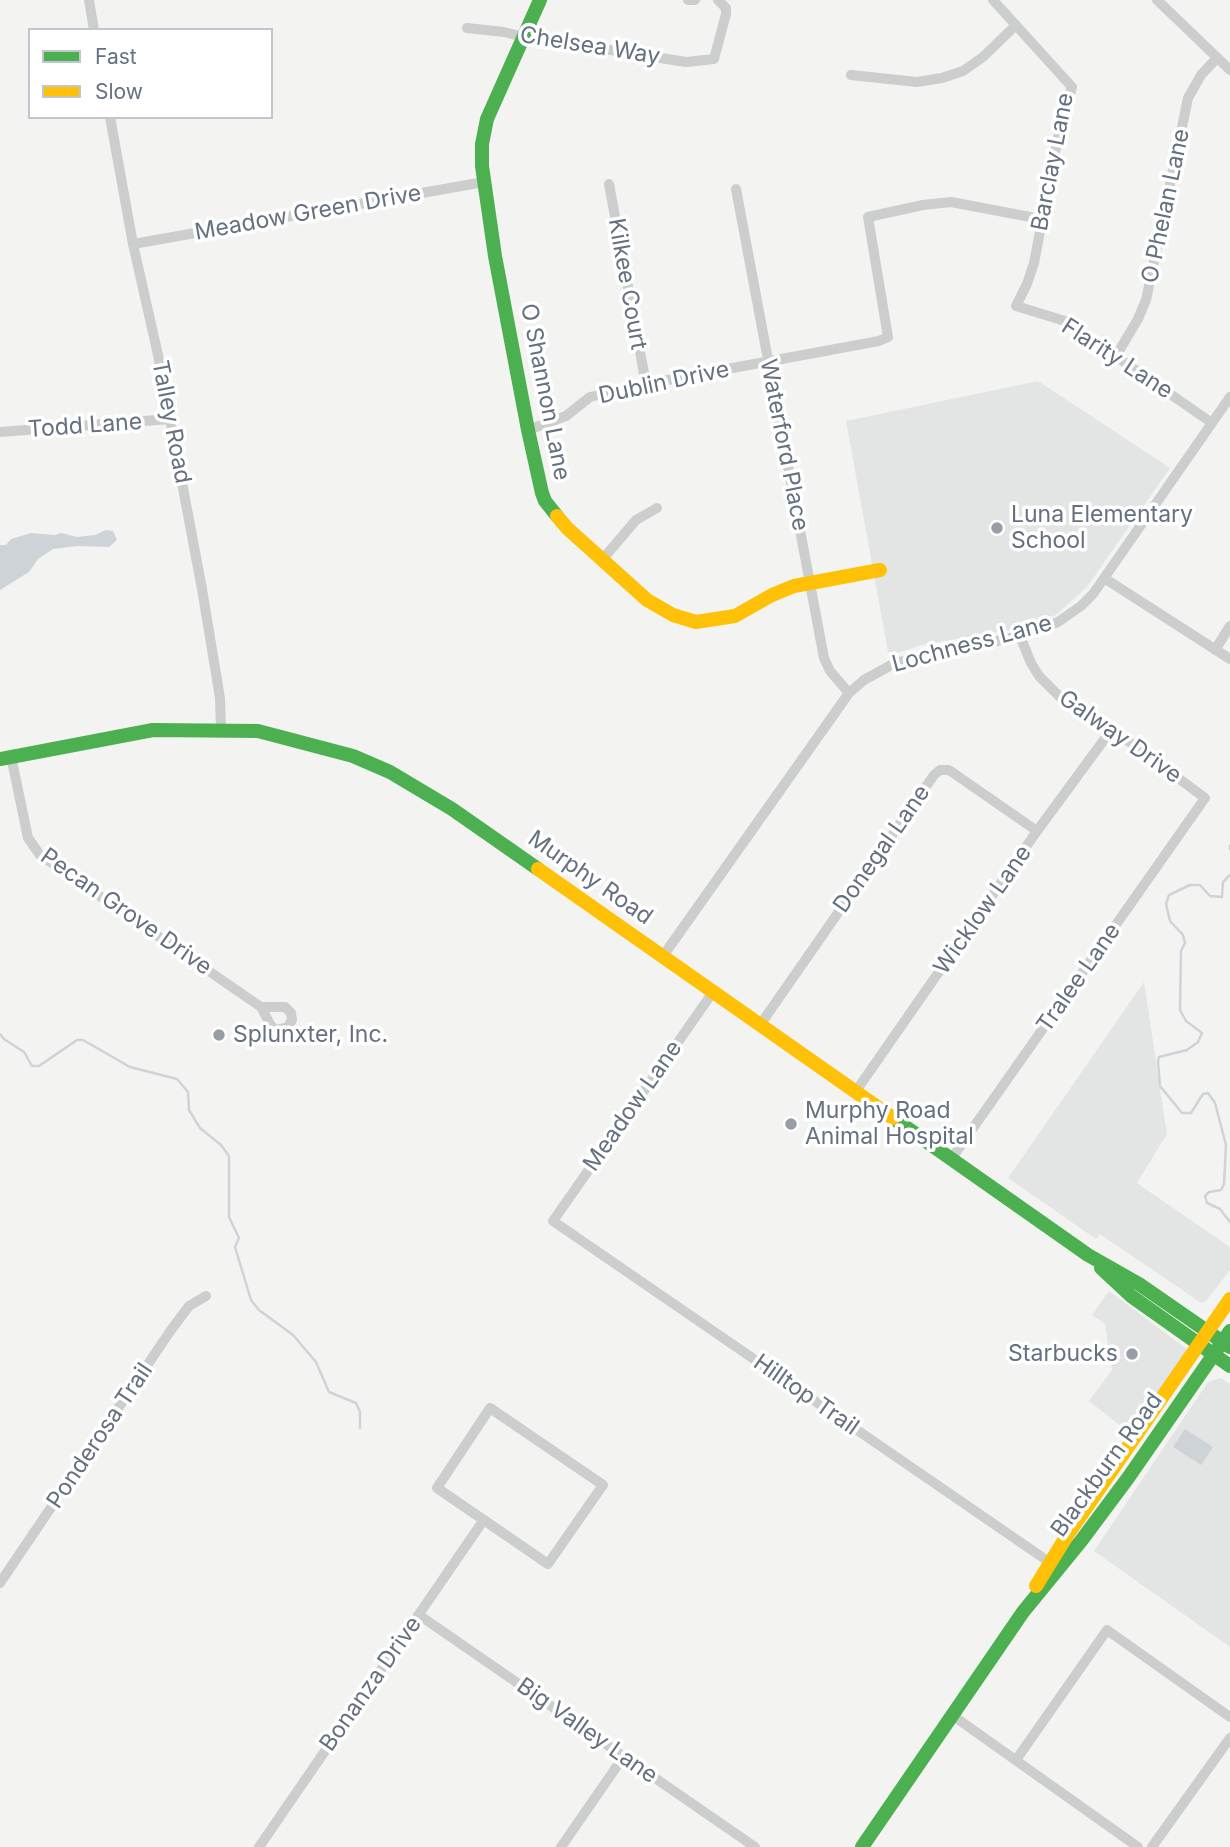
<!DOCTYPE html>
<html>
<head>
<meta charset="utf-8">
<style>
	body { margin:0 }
	#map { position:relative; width:1230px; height:1847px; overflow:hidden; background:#f3f4f2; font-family:Inter,sans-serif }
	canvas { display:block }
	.legend { position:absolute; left:28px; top:28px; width:245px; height:91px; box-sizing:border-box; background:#fff; border:2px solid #c1c6cc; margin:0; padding:9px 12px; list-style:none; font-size:21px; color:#657080 }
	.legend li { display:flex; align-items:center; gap:14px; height:35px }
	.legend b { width:35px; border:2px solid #c1c6cc }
</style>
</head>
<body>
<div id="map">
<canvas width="1230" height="1847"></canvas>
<ul class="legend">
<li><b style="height:9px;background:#4caf50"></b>Fast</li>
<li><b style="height:9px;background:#ffc107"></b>Slow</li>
</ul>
</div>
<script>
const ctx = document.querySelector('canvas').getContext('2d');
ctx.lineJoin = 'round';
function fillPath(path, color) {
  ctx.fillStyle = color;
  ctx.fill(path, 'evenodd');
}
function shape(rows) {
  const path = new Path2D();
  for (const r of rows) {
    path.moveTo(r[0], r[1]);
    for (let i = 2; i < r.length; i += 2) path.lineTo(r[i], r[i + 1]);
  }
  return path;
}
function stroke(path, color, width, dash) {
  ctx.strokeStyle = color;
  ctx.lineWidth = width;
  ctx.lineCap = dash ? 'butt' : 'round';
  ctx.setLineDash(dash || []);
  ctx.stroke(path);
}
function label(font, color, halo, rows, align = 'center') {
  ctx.font = font + ' Inter,sans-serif';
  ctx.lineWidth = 7;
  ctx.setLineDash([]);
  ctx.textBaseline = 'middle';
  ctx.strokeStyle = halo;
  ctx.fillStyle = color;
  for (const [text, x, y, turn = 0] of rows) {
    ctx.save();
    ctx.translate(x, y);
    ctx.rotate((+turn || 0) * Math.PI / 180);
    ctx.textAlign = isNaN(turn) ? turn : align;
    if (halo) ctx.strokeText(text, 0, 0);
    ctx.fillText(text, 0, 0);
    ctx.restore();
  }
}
fillPath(shape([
	[1038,381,1170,468,1087,587,1056,615,1009,630,922,645,894,654,888,652,846,421],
	[1144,982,1167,1134,1137,1183,1230,1247,1230,1270,1206,1301,1201,1303,1100,1234,1096,1239,1008,1178],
	[1109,1291,1188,1350,1132,1435,1089,1401,1112,1370,1105,1324,1092,1315],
	[1221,1378,1230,1384,1230,1647,1094,1551,1208,1382]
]), '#e3e5e4');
fillPath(shape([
	[106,530,113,531,117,540,109,547,77,546,53,549,38,559,29,572,0,590,0,545,6,545,11,539,31,533,55,535,61,533,77,537,95,535],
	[1185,1429,1213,1447,1201,1465,1173,1447]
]), '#ced3d7');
stroke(shape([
	[1230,846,1230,849],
	[1230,875,1223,882,1222,897,1210,896,1200,885,1190,885,1169,895,1166,904,1170,921,1183,935,1185,943,1181,951,1180,1010,1186,1021,1202,1033,1198,1042,1187,1050,1159,1057,1158,1061,1160,1086,1182,1113,1191,1113,1203,1094,1208,1093,1215,1103,1226,1145,1224,1184,1221,1190,1209,1192,1205,1196,1207,1203,1220,1209,1230,1222],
	[0,1034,4,1039,24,1052,32,1066,39,1066,77,1040,83,1040,130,1067,177,1079,188,1092,189,1110,200,1128,221,1145,229,1156,229,1217,239,1238,235,1247,251,1300,259,1310,293,1335,316,1362,329,1392,356,1403,360,1412,360,1428]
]), '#ced3d7', 2.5);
stroke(shape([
	[89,0,94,30],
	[688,0,695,0],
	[993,0,1072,87,1058,137,1034,263,1027,284,1016,306,1065,321,1212,423],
	[1157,0,1230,70],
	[467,28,504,32,548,43,598,48,686,62,714,59,726,14,726,8,718,0],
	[851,75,917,82,942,78,963,71,983,57,1016,25],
	[110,117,133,244,158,355,202,589,220,698,221,729],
	[609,184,646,384],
	[736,189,824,658,830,671,849,693],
	[133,244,484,182],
	[1116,356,1138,319,1146,300,1188,98,1201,75,1216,59],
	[528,430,566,416,590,397,646,384,879,341,888,337,868,217,923,205,951,202,1041,219],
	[0,432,170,419],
	[602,560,636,520,657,508],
	[1104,578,1230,659],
	[1215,650,1230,626],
	[11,756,28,838,40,855,261,1007,271,1026,276,1030,288,1027,292,1020,291,1013,285,1007,261,1007],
	[663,956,849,693,864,680,895,663,1020,636,1058,622,1081,606,1093,594,1230,397],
	[713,992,553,1221,1055,1566],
	[760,1025,934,775,940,770,949,770,1037,831],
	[856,1091,1037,831,1112,729],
	[952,1158,1205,798,1112,729,1059,696,1039,676,1031,663,1020,636],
	[490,1408,603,1485,548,1564,437,1488,490,1408],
	[0,1583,171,1330,189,1306,206,1296],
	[419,1615,755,1847],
	[952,1715,1138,1847],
	[1016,1760,1107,1630,1230,1717],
	[259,1847,483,1521],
	[561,1847,624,1756],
	[1152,1847,1230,1738]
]), '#cccdcd', 10);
stroke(shape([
	[540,0,487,119,482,144,482,166,495,256,528,430,542,493,545,501,557,516],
	[0,759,153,730,258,731,353,756,390,772,452,809,538,869],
	[893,1118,1088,1255,1139,1284,1230,1347],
	[1101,1268,1131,1296,1230,1366],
	[862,1847,1023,1612,1081,1541,1128,1478,1230,1331]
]), '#4caf50', 14);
stroke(shape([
	[557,516,567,528,647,600,673,615,696,622,735,616,772,595,794,586,880,570],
	[538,869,893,1118],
	[1036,1586,1068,1534,1230,1299]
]), '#ffc107', 14);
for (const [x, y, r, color] of [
	[997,528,7,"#979ea8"],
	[219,1035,7,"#979ea8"],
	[791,1124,7,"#979ea8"],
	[1132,1354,7,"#979ea8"]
]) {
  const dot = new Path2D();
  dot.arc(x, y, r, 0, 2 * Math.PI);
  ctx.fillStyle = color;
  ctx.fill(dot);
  stroke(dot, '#fff', 2.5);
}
label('23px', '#657080', '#fff', [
	["Chelsea Way",590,46,9],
	["Barclay Lane",1053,162,-79],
	["O Phelan Lane",1166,206,-78],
	["Meadow Green Drive",308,213,-10],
	["Kilkee Court",627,284,80],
	["Flarity Lane",1117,359,33],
	["Dublin Drive",664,383,-12],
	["O Shannon Lane",545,392,79],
	["Talley Road",171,422,79],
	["Todd Lane",85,426,-4],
	["Waterford Place",784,445,79],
	["Lochness Lane",972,644,-15],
	["Galway Drive",1120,737,35],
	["Donegal Lane",882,849,-55],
	["Murphy Road",590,878,35],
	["Wicklow Lane",983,910,-55],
	["Pecan Grove Drive",126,912,35],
	["Tralee Lane",1079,978,-55],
	["Meadow Lane",633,1106,-55],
	["Hilltop Trail",806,1395,35],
	["Ponderosa Trail",100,1436,-56],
	["Blackburn Road",1107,1465,-54],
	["Bonanza Drive",371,1684,-55],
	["Big Valley Lane",587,1731,35]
]);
label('23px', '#657080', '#fff', [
	["Luna Elementary",1011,515],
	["School",1011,541],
	["Splunxter, Inc.",233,1035],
	["Murphy Road",805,1111],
	["Animal Hospital",805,1137],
	["Starbucks",1118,1354,"right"]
], 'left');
</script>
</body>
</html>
